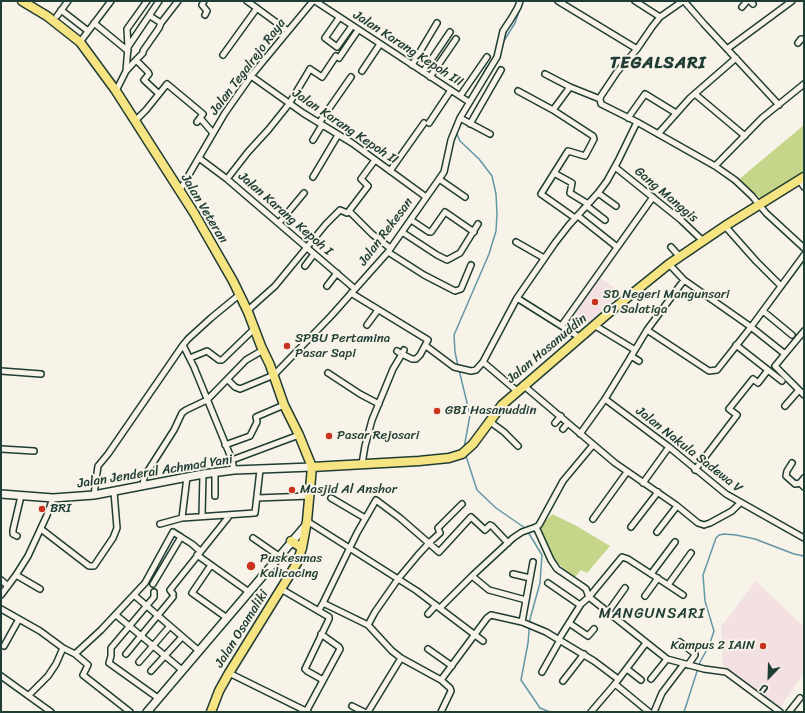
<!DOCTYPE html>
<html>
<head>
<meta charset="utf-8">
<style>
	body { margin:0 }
	#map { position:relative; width:805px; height:713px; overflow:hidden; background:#f7f3e8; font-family:Sriracha,sans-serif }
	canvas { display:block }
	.frame { position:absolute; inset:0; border:2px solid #1f3d34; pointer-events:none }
	.north { position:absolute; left:749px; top:657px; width:40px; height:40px; -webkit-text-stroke:3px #f7f3e8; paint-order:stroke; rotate:203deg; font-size:11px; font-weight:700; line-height:16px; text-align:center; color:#1f3d34 }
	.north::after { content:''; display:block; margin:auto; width:14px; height:18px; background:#1f3d34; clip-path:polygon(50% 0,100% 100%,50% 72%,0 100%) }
</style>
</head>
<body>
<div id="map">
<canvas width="805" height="713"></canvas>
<div class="frame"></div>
<div class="north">U</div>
</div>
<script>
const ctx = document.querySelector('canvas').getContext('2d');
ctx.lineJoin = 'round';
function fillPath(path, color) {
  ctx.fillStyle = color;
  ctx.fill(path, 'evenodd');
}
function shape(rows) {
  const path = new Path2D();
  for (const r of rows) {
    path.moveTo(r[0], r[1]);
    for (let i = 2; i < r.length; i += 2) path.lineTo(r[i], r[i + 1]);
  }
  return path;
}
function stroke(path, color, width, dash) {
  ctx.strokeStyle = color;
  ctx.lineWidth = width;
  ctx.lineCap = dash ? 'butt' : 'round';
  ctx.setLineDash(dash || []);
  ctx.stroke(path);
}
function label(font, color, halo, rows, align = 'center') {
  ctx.font = font + ' Sriracha,sans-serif';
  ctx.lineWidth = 4;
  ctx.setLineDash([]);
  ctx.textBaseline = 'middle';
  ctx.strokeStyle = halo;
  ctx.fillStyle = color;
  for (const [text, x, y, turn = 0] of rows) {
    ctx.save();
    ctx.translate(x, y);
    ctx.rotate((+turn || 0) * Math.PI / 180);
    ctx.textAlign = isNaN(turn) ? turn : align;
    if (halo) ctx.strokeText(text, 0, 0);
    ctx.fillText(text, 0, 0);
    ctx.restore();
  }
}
fillPath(shape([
	[598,277,622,292,587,324,573,312],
	[756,581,804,627,804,673,779,709,723,666,721,627]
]), '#f2e0e2');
fillPath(shape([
	[804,125,804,172,786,183,764,201,738,180],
	[552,514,575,525,610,546,587,573,581,570,575,577,553,560,548,545,539,528]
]), '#c5d68a');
stroke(shape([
	[502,44,515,23,522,3],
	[477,85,486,68,492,61],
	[456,132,460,141,479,159,492,176,496,194,497,214,496,231,489,254,454,335,455,352,458,366],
	[459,370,470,415,464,448],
	[466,456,477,490,496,508,525,528],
	[528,532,542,555,540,583,530,619,528,643,521,680,540,708,550,712],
	[684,712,700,662,709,646,714,631,705,601,703,575,716,538,719,535,724,534,736,535,755,539,794,554,804,556]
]), '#6396a6', 1.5);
const street = shape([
	[204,1,202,5,207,11,205,15],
	[247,1,288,31],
	[315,1,469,102],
	[558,1,637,49],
	[635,1,660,17],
	[683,1,660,17,652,27,637,49,617,72,601,96,600,99,601,104,637,122,715,166,735,180,752,196,766,213,804,248],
	[684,1,704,24,779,105],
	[750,1,753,4],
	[742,7,747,1],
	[61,10,88,31],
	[57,16,68,1],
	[339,18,325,38,337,47,352,26],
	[94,23,128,51],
	[161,23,178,1],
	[80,42,111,1],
	[798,43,801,39,804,39],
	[128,47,159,1],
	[727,49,792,1],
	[223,55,257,8],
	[136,60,143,53,143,51,159,28,161,23,150,16],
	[412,65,437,23],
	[126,71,128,47,127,29,147,1],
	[362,71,380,44],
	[423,72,450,32],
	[545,74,570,87],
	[251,76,303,113,352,143,426,197],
	[430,77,456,39],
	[116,91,126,71,136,60,148,72,149,74,144,80,159,94],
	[518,91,553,110,570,87,600,99],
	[695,94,745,136],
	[460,96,487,57],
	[553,110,593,136,594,139,585,156,568,151,541,194,575,218],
	[200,118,213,133],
	[460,118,490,134],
	[628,118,645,94,676,113],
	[135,121,146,110,167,84,203,114,197,122],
	[319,123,351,77],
	[429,123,451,90],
	[470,124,501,70],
	[658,134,690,98,736,58],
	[313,140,322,125],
	[199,158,227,179,355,289],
	[715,166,762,118,804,84],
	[615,167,681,220,703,241],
	[390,171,424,123],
	[554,173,572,183,570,193,588,204],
	[313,177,338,135],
	[227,179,248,152,269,129,289,104,310,69,322,77,336,56,339,58,358,30],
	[439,179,465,197],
	[799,180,804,187],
	[180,190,225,113,251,76,313,1],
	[598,193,616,206],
	[587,206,605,220],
	[349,211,368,186,361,179,375,160],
	[578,216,617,247],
	[411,220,429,232,431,232,445,212,474,232],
	[279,223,304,193],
	[725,226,756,261,781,286],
	[402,232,437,255,447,260,460,253,478,224],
	[516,242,544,258],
	[671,247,680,257],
	[388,252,424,275,455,291,461,289,471,265],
	[669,264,684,280],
	[305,266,314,254],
	[327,286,337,273],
	[351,293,428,340,420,355,416,359,412,359,402,354,393,369,372,420,365,446,362,464],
	[517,298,579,337],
	[247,311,275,286,326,224,340,210,347,213,349,211,372,234,390,248],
	[763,311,792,335],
	[367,325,378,310],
	[562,325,653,197],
	[594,325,635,350,647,330,684,280,751,327,804,255],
	[647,330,709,371,717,370,751,327,785,354],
	[804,331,775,366,804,395],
	[183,345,194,367,232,460,234,470],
	[736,345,782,381],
	[426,346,454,367,471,371,476,370,483,362,517,298,555,243,569,225,598,193,607,181,618,161,637,122],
	[397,351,402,354,404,350],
	[631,356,639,361],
	[190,358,207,351,219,360,222,360,254,329],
	[483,362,517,391],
	[1,371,41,374],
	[328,373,360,394,379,404],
	[228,380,235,387,240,389,274,375,331,316,388,252,444,172,451,140,460,118,497,57,503,31,511,19,518,7,520,1],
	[523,385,615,463,676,505,698,523,704,525,710,523,732,511,740,503],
	[605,399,669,447,726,494,804,538],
	[785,406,799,390],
	[489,421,504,432,518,446],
	[555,423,561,416],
	[563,429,568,423],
	[580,434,605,399,635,350],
	[225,445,250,436,257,422,256,417,284,405],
	[1,449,34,451],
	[232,460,299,435],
	[792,463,787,471,786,476,795,484,800,483,804,487],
	[695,470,737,415,729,409,753,379,758,383,768,370],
	[215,473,215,496],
	[643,483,669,447],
	[800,483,804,478],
	[143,486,144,477,174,430,182,413,186,410,207,400,246,360,263,350],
	[94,495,98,466,108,454,183,345,188,339,211,318,239,295],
	[257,498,310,496],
	[331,498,365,518],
	[202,516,203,474],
	[182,518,255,513,260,470],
	[593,519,627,472],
	[307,521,417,591,483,641],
	[160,524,182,518,187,477],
	[536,527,551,560,557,569,582,586,586,589,589,597,667,659,704,669,726,672,780,712],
	[631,527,658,492],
	[41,529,89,566,94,566,113,538,117,528,114,492],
	[657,532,677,506],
	[17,536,13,534,13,530,21,496],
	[253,538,279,556],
	[197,555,249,592],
	[211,565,192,593,227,618],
	[513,574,530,578],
	[651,574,675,542],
	[16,575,40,589],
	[472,576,489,590,526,600],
	[1,580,8,586],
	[548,583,580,605],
	[153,584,181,537,192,544,200,551],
	[668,585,683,595],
	[281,589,329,617,329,619,305,669,307,671,323,680],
	[154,592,154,597,111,648,111,656,109,663,158,698],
	[173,594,170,590,230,515],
	[1,595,16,575,28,556,47,515,53,498],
	[134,595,199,651],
	[645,596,658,578],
	[323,603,357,533,376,500,400,518,439,552,471,517,485,530,490,525,492,526,508,543],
	[440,608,472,576,513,538,522,532,536,527,539,525,563,481,593,445],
	[1,609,40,631,63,648,56,664,48,676,29,695],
	[319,610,323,603,368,625,392,651,401,658,441,680,450,688,451,691,441,712],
	[608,612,625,588],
	[428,614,436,605],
	[116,615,182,670],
	[522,622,533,562],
	[569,623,588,636,594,629],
	[368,625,375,612,398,579,418,555,429,543,440,533,438,528,462,504],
	[559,639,581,604,589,597,622,557,628,559,668,585,691,553],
	[680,642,695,654,695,655,688,665],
	[4,646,19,619],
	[63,648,75,654,101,630,145,583,173,532,181,537],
	[428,649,452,666],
	[75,654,88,665,83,675,130,712],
	[126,654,173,597],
	[139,662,170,626],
	[627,669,641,680],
	[151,671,182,637],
	[542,672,560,640],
	[229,673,308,712],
	[1,676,51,712],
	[651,679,667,659],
	[441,680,487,618,491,615,522,622,546,632,594,661,618,679],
	[563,681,584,654],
	[615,684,649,712],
	[352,706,364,712],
	[306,712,340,649,339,647,321,634],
	[368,712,401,658],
	[591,712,615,684,646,643],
	[654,712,662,693,684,664],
	[789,712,800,698]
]);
const secondary = shape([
	[1,494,53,498,94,495,203,474,234,470,312,467],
	[147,712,307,524]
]);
const primary = shape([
	[22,1,47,16,80,42,116,91,194,213,233,281,248,312,261,346,270,365,284,405,299,435,312,467,307,521,302,548,297,563,229,673,219,691,211,712],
	[312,467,419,461,449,458,462,454,473,444,502,405,612,310,669,264,725,226,804,177],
	[291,541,302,548]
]);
stroke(street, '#1f3d34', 8);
stroke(secondary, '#1f3d34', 10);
stroke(primary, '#1f3d34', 11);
stroke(street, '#f7f3e8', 5);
stroke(secondary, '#f7f3e8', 7);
stroke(primary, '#f6e381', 8);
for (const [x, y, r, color] of [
	[595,302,4,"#c8321e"],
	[287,346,4,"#c8321e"],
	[437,411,4,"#c8321e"],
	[329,436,4,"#c8321e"],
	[292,490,4,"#c8321e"],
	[42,509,4,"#c8321e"],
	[251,566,5,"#c8321e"],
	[763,646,4,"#c8321e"]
]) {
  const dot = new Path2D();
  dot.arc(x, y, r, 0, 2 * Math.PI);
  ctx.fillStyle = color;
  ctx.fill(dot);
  stroke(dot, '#f7f3e8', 1.5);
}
label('13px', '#1f3d34', '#f7f3e8', [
	["Jalan Karang Kepoh III",408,49,33],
	["Jalan Tegalrejo Raya",248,67,-53],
	["Jalan Karang Kepoh II",345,127,34],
	["Gang Manggis",666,195,40],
	["Jalan Veteran",204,209,59],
	["Jalan Karang Kepoh I",285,214,41],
	["Jalan Rekesan",386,232,-53],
	["Jalan Hasanuddin",547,349,-40],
	["Jalan Nakula Sadewa V",689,450,38],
	["Jalan Jenderal Achmad Yani",155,472,-9],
	["Jalan Osamaliki",242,629,-58]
]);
label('13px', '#1f3d34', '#f7f3e8', [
	["SD Negeri Mangunsari",603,295],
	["01 Salatiga",603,310],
	["SPBU Pertamina",295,339],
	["Pasar Sapi",295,354],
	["GBI Hasanuddin",445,411],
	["Pasar Rejosari",337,436],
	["Masjid Al Anshor",300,490],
	["BRI",50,509],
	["Puskesmas",260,559],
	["Kalicacing",260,574],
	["Kampus 2 IAIN",755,646,"right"]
], 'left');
ctx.letterSpacing = '1px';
label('15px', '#1f3d34', '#f7f3e8', [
	["MANGUNSARI",652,614]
]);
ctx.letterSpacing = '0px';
ctx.letterSpacing = '1px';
label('bold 17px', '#1f3d34', '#f7f3e8', [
	["TEGALSARI",658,64]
]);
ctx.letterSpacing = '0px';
</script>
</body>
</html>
